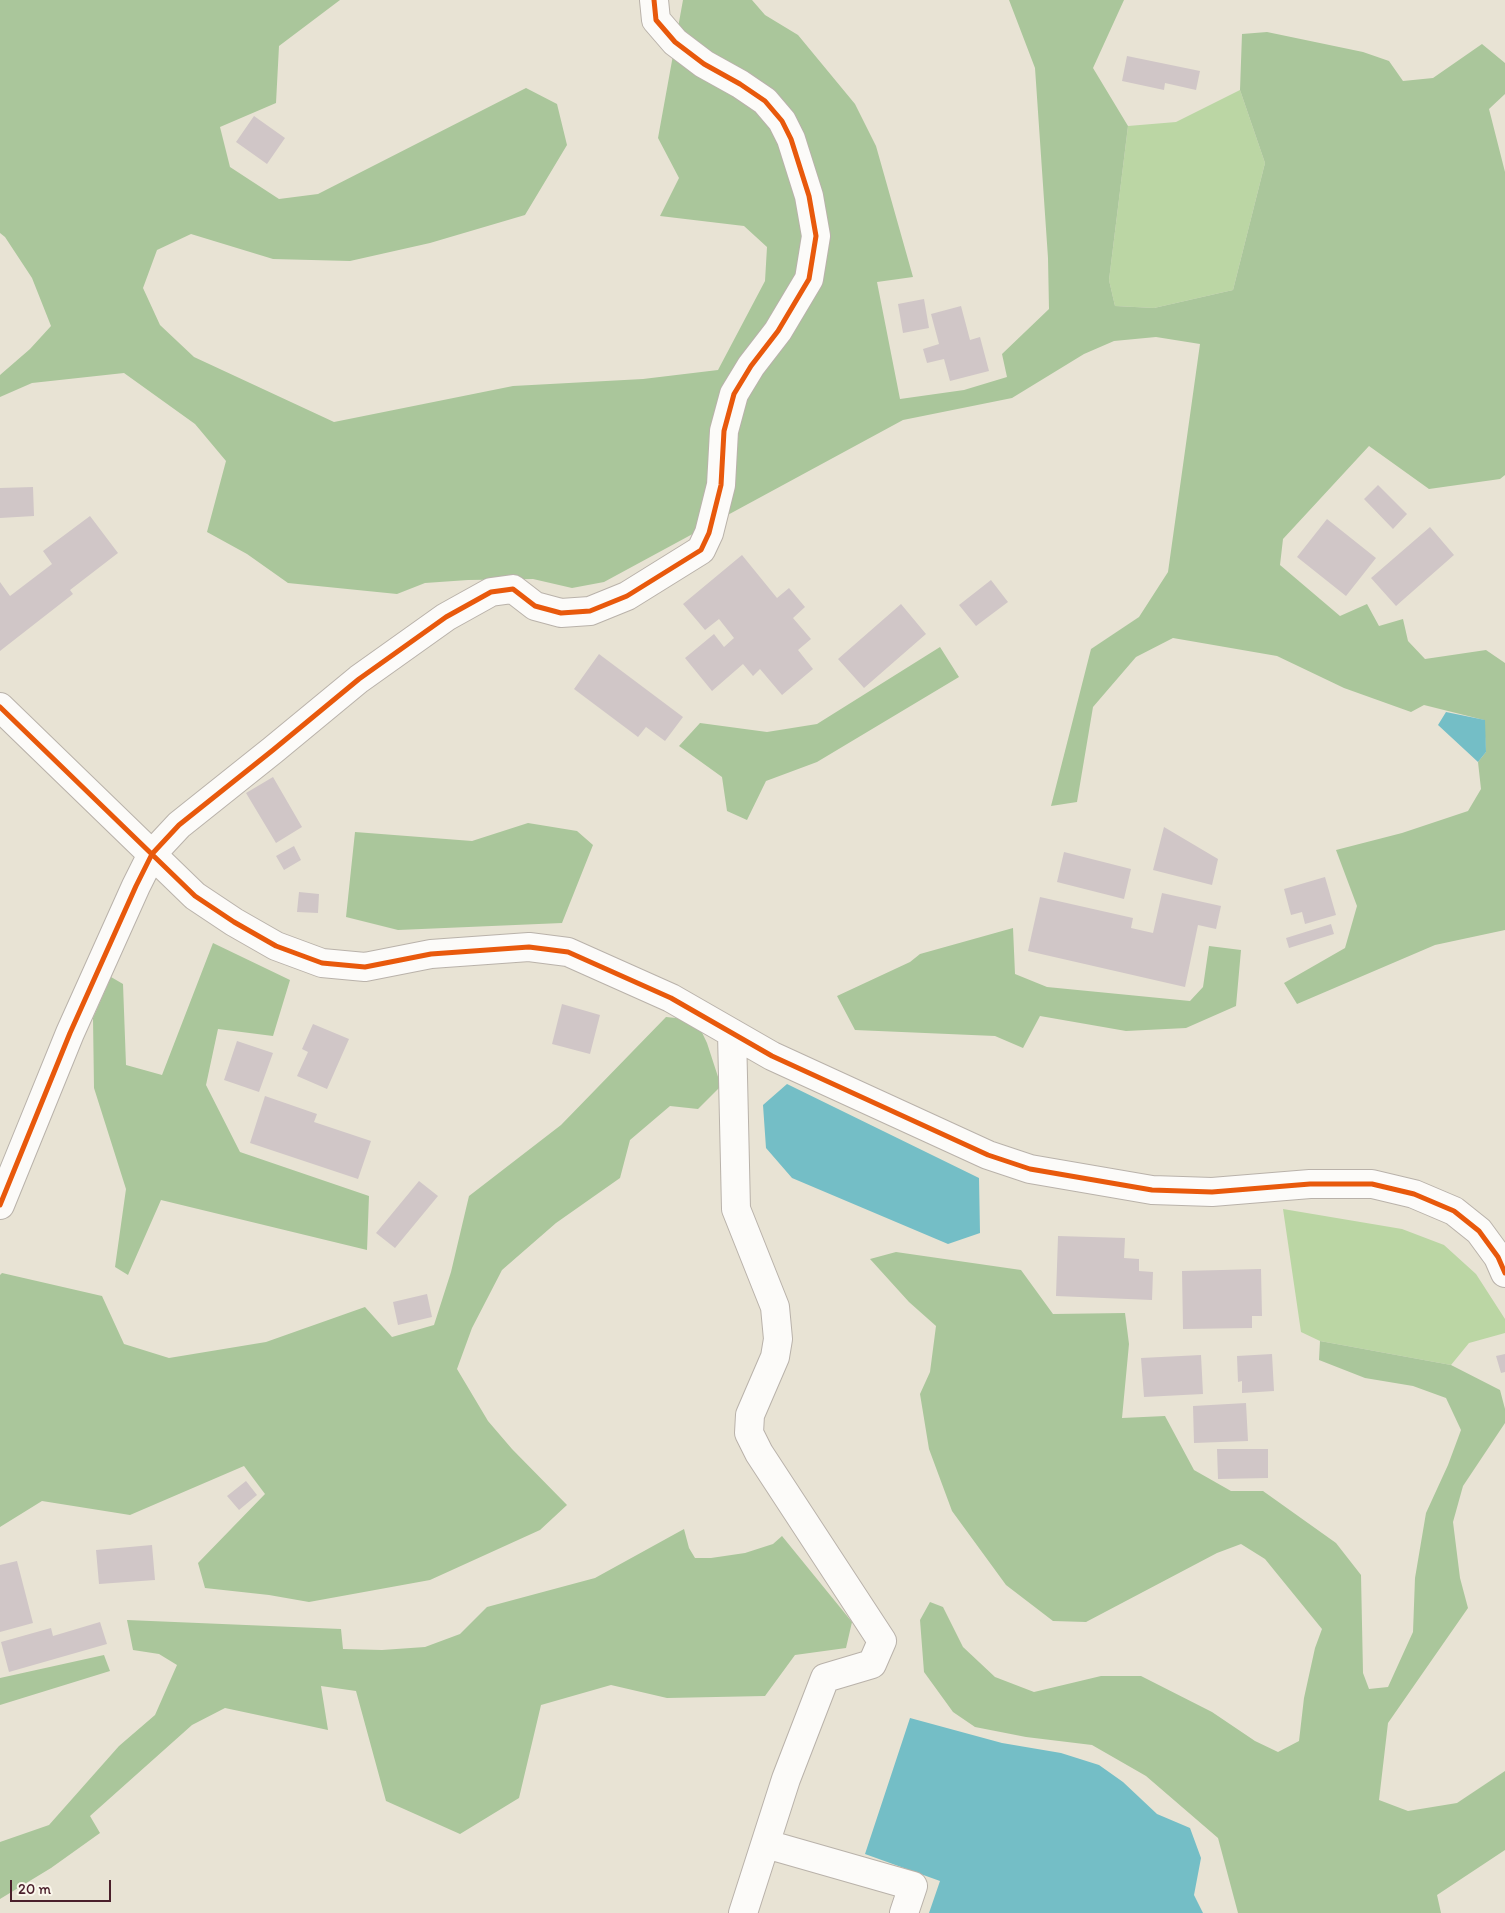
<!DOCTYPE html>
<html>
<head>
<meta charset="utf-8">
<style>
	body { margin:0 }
	#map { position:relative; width:1505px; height:1913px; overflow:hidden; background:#e8e3d4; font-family:Itim,sans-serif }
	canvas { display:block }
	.scale { position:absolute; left:10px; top:1880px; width:101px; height:22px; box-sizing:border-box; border:2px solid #4a1f2b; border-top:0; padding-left:6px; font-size:15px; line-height:18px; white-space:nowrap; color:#4a1f2b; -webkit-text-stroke:4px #fbf7ec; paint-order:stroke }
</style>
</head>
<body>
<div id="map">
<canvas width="1505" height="1913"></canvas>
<div class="scale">20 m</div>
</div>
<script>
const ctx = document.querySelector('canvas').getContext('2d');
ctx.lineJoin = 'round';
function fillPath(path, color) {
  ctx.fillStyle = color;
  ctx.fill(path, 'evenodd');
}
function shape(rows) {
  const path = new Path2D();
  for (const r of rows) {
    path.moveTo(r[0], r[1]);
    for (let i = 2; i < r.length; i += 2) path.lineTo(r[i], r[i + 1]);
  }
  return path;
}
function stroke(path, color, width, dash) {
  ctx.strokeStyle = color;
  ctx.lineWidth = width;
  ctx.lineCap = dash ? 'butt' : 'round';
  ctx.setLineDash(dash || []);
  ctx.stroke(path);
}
fillPath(shape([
	[1240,90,1265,163,1233,290,1154,308,1115,306,1109,280,1128,126,1176,122],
	[1283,1209,1402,1229,1444,1245,1476,1274,1505,1319,1505,1333,1469,1343,1451,1365,1320,1341,1301,1332]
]), '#bbd6a4');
fillPath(shape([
	[0,0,340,0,279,46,276,103,220,127,230,167,279,199,318,194,526,88,557,104,567,145,525,215,430,243,350,261,273,259,191,234,157,250,143,288,160,325,194,357,334,422,513,386,643,379,718,370,765,281,767,247,744,226,660,216,679,178,658,138,683,0,752,0,765,15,798,35,855,104,876,146,913,277,877,282,900,399,964,390,1007,377,1002,354,1049,309,1048,258,1035,68,1009,0,1124,0,1093,68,1128,126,1109,280,1115,306,1154,308,1233,290,1265,163,1240,90,1242,34,1267,32,1363,52,1389,61,1403,81,1433,78,1482,44,1505,63,1505,94,1489,109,1505,172,1505,475,1500,479,1429,489,1369,446,1283,539,1280,565,1340,616,1367,604,1379,626,1403,619,1408,641,1425,659,1486,650,1505,663,1505,930,1435,945,1297,1004,1284,983,1345,948,1357,906,1336,850,1402,833,1468,811,1481,789,1478,762,1486,752,1484,720,1424,705,1411,712,1344,688,1277,656,1173,638,1136,657,1093,707,1077,802,1051,806,1091,649,1139,617,1168,572,1200,344,1156,337,1114,341,1084,354,1012,398,903,420,604,582,572,588,533,579,468,580,425,583,397,594,288,583,247,554,207,532,226,461,195,424,124,373,32,383,0,397,0,375,30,349,51,326,32,278,5,237,0,233],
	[940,647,959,677,817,762,766,781,747,820,727,811,722,777,679,746,700,723,767,732,817,724],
	[528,823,577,831,593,845,562,923,398,930,346,917,355,832,472,841],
	[1013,928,1015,974,1047,987,1190,1001,1203,987,1209,946,1241,950,1236,1006,1186,1028,1126,1031,1040,1016,1023,1048,995,1036,855,1030,837,996,910,962,920,954],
	[213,943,290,980,273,1036,218,1029,206,1085,240,1152,369,1196,367,1250,161,1200,128,1275,115,1267,126,1189,94,1088,93,1018,111,977,123,984,126,1065,162,1075],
	[666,1017,696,1020,707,1043,721,1086,698,1109,670,1106,630,1140,620,1178,556,1223,502,1270,472,1328,457,1369,488,1421,512,1449,567,1505,540,1530,430,1580,309,1602,269,1595,205,1588,198,1563,265,1494,244,1466,130,1515,42,1501,0,1527,0,1275,2,1273,102,1296,124,1344,169,1358,266,1342,365,1307,392,1337,434,1325,451,1272,469,1196,561,1125],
	[896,1252,1021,1270,1053,1314,1125,1313,1129,1344,1122,1418,1165,1416,1194,1470,1231,1491,1263,1491,1336,1543,1361,1575,1363,1673,1369,1689,1388,1687,1413,1632,1415,1578,1426,1513,1448,1465,1461,1430,1446,1398,1413,1386,1365,1378,1319,1360,1320,1341,1451,1365,1500,1390,1505,1409,1505,1423,1463,1486,1453,1522,1460,1578,1468,1608,1388,1723,1379,1800,1408,1811,1457,1803,1505,1771,1505,1850,1437,1895,1441,1913,1238,1913,1218,1838,1146,1776,1092,1745,1026,1737,975,1727,953,1712,924,1672,920,1620,930,1602,943,1607,963,1647,995,1677,1034,1692,1101,1676,1141,1676,1212,1712,1255,1741,1278,1752,1299,1741,1304,1698,1315,1648,1322,1629,1265,1559,1241,1544,1217,1553,1086,1622,1053,1621,1006,1585,952,1511,929,1449,920,1394,930,1372,936,1326,909,1302,870,1259],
	[684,1529,689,1548,695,1558,711,1558,745,1553,773,1544,782,1536,852,1622,846,1648,795,1655,765,1696,667,1698,611,1685,541,1705,519,1798,460,1834,386,1801,356,1691,321,1686,328,1730,225,1708,192,1725,90,1816,100,1833,51,1868,0,1899,0,1842,49,1825,119,1746,155,1715,177,1665,159,1654,133,1650,127,1620,341,1629,343,1649,382,1650,425,1647,460,1634,487,1607,595,1578],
	[104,1655,110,1671,0,1705,0,1678]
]), '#aac69b');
fillPath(shape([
	[1446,712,1485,720,1486,752,1478,762,1438,725],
	[787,1084,979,1178,980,1233,948,1244,792,1178,766,1148,763,1105],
	[910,1718,1002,1743,1061,1753,1099,1765,1123,1782,1157,1814,1190,1828,1201,1858,1194,1895,1203,1913,929,1913,940,1881,865,1854]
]), '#74bec6');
fillPath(shape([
	[1127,56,1200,71,1196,90,1165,83,1164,90,1122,81],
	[254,116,285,138,267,164,236,142],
	[924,299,929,328,903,333,898,304],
	[961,306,970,340,980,337,989,371,950,381,944,359,927,363,923,349,939,344,931,314],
	[1378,485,1407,514,1393,529,1364,499],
	[33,487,34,516,0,518,0,488],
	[90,516,118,553,70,590,73,594,0,651,0,582,10,596,52,564,43,551],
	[1327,519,1376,558,1346,596,1297,557],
	[1430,527,1454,555,1396,606,1371,578],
	[742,555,777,598,789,588,805,607,793,618,811,639,798,650,813,669,782,695,760,669,753,676,743,664,712,691,685,658,714,634,724,647,734,638,719,619,705,630,683,604],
	[991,580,1008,602,976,626,959,605],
	[901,604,926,634,864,688,838,659],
	[599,654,683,717,665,741,646,727,638,737,574,689],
	[273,777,302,827,276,843,246,793],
	[1164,827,1218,859,1212,885,1153,870],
	[294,846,301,860,284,870,276,856],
	[1064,852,1131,869,1124,899,1057,882],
	[1325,877,1336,915,1305,924,1302,912,1291,915,1284,889],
	[299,892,319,894,318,913,297,912],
	[1162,893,1221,906,1216,929,1198,925,1185,987,1028,951,1040,897,1133,918,1131,928,1153,933],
	[1331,924,1334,934,1289,948,1286,938],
	[562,1004,600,1015,590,1054,552,1044],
	[313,1024,349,1039,327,1089,297,1076,308,1052,302,1049],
	[237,1041,273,1053,259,1092,224,1080],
	[265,1096,317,1114,314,1122,371,1141,358,1179,250,1143],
	[419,1181,438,1196,395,1248,376,1233],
	[1058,1236,1125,1238,1124,1258,1139,1259,1139,1271,1153,1272,1152,1300,1056,1296],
	[1261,1269,1262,1316,1252,1316,1252,1328,1183,1329,1182,1271],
	[427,1294,432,1317,398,1325,393,1302],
	[1272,1354,1274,1391,1242,1393,1242,1381,1238,1382,1237,1356],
	[1505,1354,1505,1372,1501,1373,1496,1356],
	[1201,1355,1203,1394,1144,1397,1141,1358],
	[1246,1403,1248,1441,1194,1443,1193,1406],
	[1217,1449,1268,1449,1268,1478,1218,1479],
	[246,1481,257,1495,239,1510,227,1496],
	[152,1545,155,1580,99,1584,96,1550],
	[17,1561,33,1623,0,1632,0,1565],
	[100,1622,107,1644,9,1672,1,1642,51,1628,53,1636]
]), '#d0c6c7');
const minor = shape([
	[0,707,195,896,234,922,276,946,322,963,365,967,431,954,529,947,568,952,671,998,772,1056,988,1155,1030,1169,1152,1190,1212,1192,1310,1184,1372,1184,1414,1194,1454,1211,1479,1231,1498,1257,1505,1273],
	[732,1033,736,1209,775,1307,778,1339,775,1357,750,1415,749,1433,759,1453,882,1641,872,1664,825,1678,786,1779,743,1913],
	[0,1205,70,1033,136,886,152,854,179,825,273,750,359,679,446,617,491,592,513,589,535,606,561,613,590,611,627,596,701,550,709,533,721,485,724,431,734,394,751,366,778,331,809,279,816,236,809,196,791,139,782,121,765,101,740,84,704,64,675,42,656,20,654,0],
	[766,1844,913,1886,904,1913]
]);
stroke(minor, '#b9b2aa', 30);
stroke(minor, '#fcfbf9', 28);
stroke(shape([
	[0,707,195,896,234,922,276,946,322,963,365,967,431,954,529,947,568,952,671,998,772,1056,988,1155,1030,1169,1152,1190,1212,1192,1310,1184,1372,1184,1414,1194,1454,1211,1479,1231,1498,1257,1505,1273],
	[0,1205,70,1033,136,886,152,854,179,825,273,750,359,679,446,617,491,592,513,589,535,606,561,613,590,611,627,596,701,550,709,533,721,485,724,431,734,394,751,366,778,331,809,279,816,236,809,196,791,139,782,121,765,101,740,84,704,64,675,42,656,20,654,0]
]), '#e8590c', 5);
</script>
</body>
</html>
